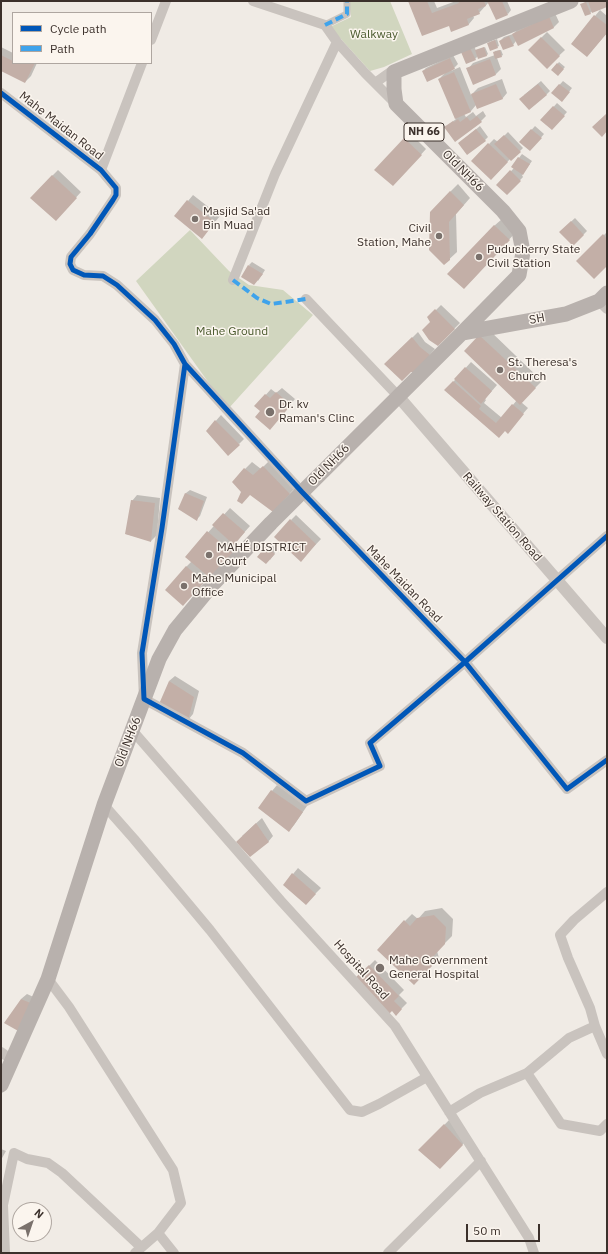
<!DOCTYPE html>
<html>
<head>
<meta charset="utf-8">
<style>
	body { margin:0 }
	#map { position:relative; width:608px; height:1254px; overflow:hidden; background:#f0ebe5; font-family:"IBM Plex Sans",sans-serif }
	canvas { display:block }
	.frame { position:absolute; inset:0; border:2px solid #3b302b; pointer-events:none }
	.legend { position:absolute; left:12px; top:12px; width:140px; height:52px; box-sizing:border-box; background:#fbf5ee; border:1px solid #aea6a0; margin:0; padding:5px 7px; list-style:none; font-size:12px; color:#3b302b }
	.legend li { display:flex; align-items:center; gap:8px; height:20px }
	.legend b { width:20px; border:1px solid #aea6a0 }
	.north { position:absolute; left:12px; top:1202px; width:40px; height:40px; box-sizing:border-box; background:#fbf5ee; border:1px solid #aea6a0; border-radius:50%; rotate:40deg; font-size:11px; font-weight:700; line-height:16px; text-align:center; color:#3b302b }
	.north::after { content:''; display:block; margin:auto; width:14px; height:18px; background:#7a716c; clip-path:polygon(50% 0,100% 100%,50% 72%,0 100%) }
	.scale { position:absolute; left:466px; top:1224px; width:74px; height:18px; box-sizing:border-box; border:2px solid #3b302b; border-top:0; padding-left:5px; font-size:12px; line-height:14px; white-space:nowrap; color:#3b302b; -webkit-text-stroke:3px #fbf5ee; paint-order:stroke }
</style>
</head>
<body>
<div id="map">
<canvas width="608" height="1254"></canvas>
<div class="frame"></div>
<ul class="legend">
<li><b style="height:5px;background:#0057b8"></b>Cycle path</li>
<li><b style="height:5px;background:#3fa3eb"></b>Path</li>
</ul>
<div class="north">N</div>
<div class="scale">50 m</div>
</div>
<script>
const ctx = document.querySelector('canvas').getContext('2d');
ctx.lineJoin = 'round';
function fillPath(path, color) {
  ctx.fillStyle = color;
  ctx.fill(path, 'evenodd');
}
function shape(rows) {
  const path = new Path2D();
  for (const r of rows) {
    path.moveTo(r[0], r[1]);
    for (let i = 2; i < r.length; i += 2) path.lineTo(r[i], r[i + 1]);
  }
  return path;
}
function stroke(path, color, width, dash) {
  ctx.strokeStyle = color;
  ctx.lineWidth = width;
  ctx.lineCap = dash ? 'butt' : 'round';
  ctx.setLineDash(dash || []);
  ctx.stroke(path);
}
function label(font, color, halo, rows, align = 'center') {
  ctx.font = font + ' "IBM Plex Sans",sans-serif';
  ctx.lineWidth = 3;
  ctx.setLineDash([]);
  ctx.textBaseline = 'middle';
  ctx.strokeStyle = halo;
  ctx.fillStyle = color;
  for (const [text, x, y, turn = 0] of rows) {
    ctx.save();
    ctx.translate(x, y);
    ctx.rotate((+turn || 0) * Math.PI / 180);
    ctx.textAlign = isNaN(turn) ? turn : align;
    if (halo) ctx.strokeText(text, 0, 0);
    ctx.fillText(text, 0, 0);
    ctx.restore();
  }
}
fillPath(shape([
	[349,1,390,1,412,54,384,67,370,71,330,27,351,17],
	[190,230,229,271,249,285,283,290,313,315,229,408,211,386,136,281]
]), '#d1d6bf');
fillPath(shape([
	[409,1,434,1,437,8,456,1,507,1,511,10,508,14,489,2,479,13,473,15,474,18,469,24,452,30,450,25],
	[589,1,607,1,607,6,593,11,590,13,583,3],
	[600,10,607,16,607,33,587,56,595,16],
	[554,11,559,22,554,27,518,44,516,41,513,45,500,41,504,37,513,34,518,29],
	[547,32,565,50,547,67,529,50],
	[497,39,499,46,491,50,490,42],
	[474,45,476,51,485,47,488,54,486,56,478,56,475,59,462,52],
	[1,47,13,53,13,63,37,63,31,76,25,82,1,70],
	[501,50,503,55,497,58,501,69,496,74,474,83,468,69,473,63,495,55,494,53,495,51],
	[453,55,458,64,451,71,460,67,471,95,478,88,502,79,507,93,502,99,476,105,471,111,464,114,466,117,473,112,476,116,483,111,486,116,481,121,446,127,456,119,439,79,446,72,423,71,426,68],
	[559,62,565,67,558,74,553,70],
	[541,81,550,91,546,95,524,95],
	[563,81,572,88,565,97,552,93],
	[557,103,567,112,552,129,542,120],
	[480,126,488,137,485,140,463,140],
	[535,126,544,134,533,147,521,142],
	[508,132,523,148,511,160,510,159,497,173,489,144,494,139,498,142],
	[410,133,426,149,398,180,404,139],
	[522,154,532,161,522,175,523,177,507,194,498,185,514,168,512,167],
	[58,170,81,192,61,214,52,176],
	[458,184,470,198,456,214,457,252,444,264,450,192],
	[193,195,220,216,202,237,188,201],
	[575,218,587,231,573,245,560,232],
	[502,219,516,232,471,281,494,226],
	[607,232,607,265,578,261],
	[252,262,265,270,258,281,249,265],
	[441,305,460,323,438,345,431,322,428,318],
	[487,328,542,381,521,402,528,408,507,432,446,390,471,362,497,385,485,399,486,400,484,403,502,418,517,400,465,351],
	[418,332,425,342,435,349,421,365,386,364],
	[282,388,295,399,275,423,256,406,271,389,276,393],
	[221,415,244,439,239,444,207,431],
	[271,459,297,486,281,503,243,492,245,469,252,462,261,469],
	[190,490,207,497,200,516,197,519,179,509,186,493],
	[137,495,160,498,157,535,151,541,126,534,132,501],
	[230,508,250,526,234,544,238,547,188,600,186,567,192,561,187,556],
	[296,515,321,539,306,555,291,520],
	[270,543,277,550,270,560,266,547],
	[175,676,199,691,193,714,188,720,169,681],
	[277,785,307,806,294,825,289,830,272,791],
	[262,818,273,836,268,842,242,836],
	[298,868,321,888,306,903,284,885],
	[442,908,453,919,452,936,437,951,439,958,422,976,405,921,412,914,418,919,425,911],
	[375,960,404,990,399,995,407,1003,396,1014,357,978],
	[27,994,38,999,25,1025,21,999],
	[450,1119,468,1139,445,1162,420,1150],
	[1,1149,6,1151,1,1160]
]), '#0003');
fillPath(shape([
	[408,1,427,1,432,13,459,3,458,1,484,1,486,6,478,9,480,14,467,19,469,25,451,32,449,26,422,36],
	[487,1,502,1,508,15,496,20],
	[588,1,607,1,607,7,592,13],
	[586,2,591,14,585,16,580,4],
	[594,15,607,25,607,33,587,57,571,44],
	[549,16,554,28,518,46,512,34],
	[509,36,514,46,503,50,499,41],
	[541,37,560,56,547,69,528,50],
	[495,40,498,48,490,51,487,43],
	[484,47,487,56,478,59,475,50],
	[470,48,476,60,466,64,461,52],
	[500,50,502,57,495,59,493,52],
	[1,55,13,61,13,63,35,63,25,83,1,71],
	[450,58,455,69,427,82,422,71],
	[490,59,496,75,473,85,466,68],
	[557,63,564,69,558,76,551,70],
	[454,72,471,112,455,119,438,79],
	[496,84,503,99,477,109,471,94],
	[538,84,547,95,529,110,519,99],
	[559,84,570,92,562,102,551,93],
	[553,106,565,116,552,130,540,120],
	[606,114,607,115,607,131,602,137,592,127],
	[477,116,482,122,455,142,444,127,453,121,454,122,458,119,460,122,467,117,470,121],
	[476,129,486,141,467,155,458,143],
	[531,129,542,138,530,151,519,142],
	[504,135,521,152,511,161,494,144],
	[404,138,422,155,393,186,374,170],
	[488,143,508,162,491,180,471,161],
	[518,157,530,164,523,175,511,167],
	[510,170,521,181,507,195,496,185],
	[52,175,77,198,56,221,30,198],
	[450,191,464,205,449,222,450,260,444,265,429,250,430,212],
	[187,200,215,222,202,239,174,216],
	[571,221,584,235,573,246,559,232],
	[494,225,510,240,464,289,447,274],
	[603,234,607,239,607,266,594,279,576,261],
	[248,265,263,274,254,285,241,277],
	[435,309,455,329,438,346,429,340,422,330,430,322,427,317],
	[479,335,536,388,520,405,464,351],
	[412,337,420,347,430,355,416,372,411,372,402,381,384,364],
	[465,367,492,391,481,404,454,379],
	[453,381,481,406,479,409,496,423,512,404,524,414,508,434,505,431,499,438,444,390],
	[276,392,291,405,270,430,255,417,260,411,254,406,265,394,270,398],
	[215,420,240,445,228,456,206,431],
	[263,466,290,494,273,512,250,495,242,504,237,501,241,492,232,482,244,468,253,475],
	[185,493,204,501,197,521,178,509],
	[131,500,155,503,151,542,125,534],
	[223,513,245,532,234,545,212,525],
	[290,519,316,544,301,562,274,537],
	[207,531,233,553,210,578,185,557],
	[266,546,275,554,266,564,257,557],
	[186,566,204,582,183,606,165,590],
	[169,681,194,697,188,721,159,704],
	[271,790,303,812,289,832,258,808],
	[256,823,269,842,250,857,236,842],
	[292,873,316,894,306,905,283,885],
	[434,915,446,927,445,944,430,960,432,966,414,985,377,950,404,920,410,926,417,918],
	[369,965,399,996,394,1001,402,1009,396,1016,392,1011,388,1015,355,978],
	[21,999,33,1004,20,1032,4,1023],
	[444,1124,463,1145,440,1169,418,1150]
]), '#c3afa7');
stroke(shape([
	[325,25,347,14,347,1]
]), '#c9c3be', 7);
stroke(shape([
	[253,1,325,25,337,42,365,73,396,104],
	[151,40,166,1],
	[375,83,389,73,394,72],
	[1,93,101,170,116,188,116,195,113,200,90,234,71,257,70,264,73,270,84,275,103,276,117,285,155,320,174,344,185,364,302,492,465,662,567,789,607,760],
	[101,170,142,63],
	[233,280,275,174,337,42],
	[306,299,398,396],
	[599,301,607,309],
	[185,364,162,528,142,653,144,699,243,753,306,801,380,766,370,743,465,662,607,536],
	[132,730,281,901,395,1026,529,1238,534,1253],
	[104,805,134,839,210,930,350,1110,362,1112,379,1104,427,1077],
	[48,979,69,1007,173,1170,181,1203,158,1233,174,1253],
	[595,1026,607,1054],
	[1,1052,12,1060],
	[527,1073,561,1124,600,1131,607,1124],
	[449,1112,480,1093,527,1073,569,1038,595,1026,590,1008,568,958,560,935,574,920,607,892],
	[5,1253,3,1205,14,1153,27,1159,48,1163,62,1173,141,1247],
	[135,1253,158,1233],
	[388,1253,481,1161]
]), '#c9c3be', 10);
stroke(shape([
	[398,396,607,638]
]), '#c9c3be', 12);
stroke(shape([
	[462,333,566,314,599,301,607,293],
	[1,1085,48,979,104,805,159,659,175,630,213,584,271,523,462,333,519,275,523,252,519,231,503,211,396,104,394,89,394,72,571,1]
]), '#b8b1ad', 15);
stroke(shape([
	[325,25,347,14,347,1],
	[233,280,257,298,271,304,306,299]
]), '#3fa3eb', 4, [8, 4]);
stroke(shape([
	[1,93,101,170,116,188,116,195,113,200,90,234,71,257,70,264,73,270,84,275,103,276,117,285,155,320,174,344,185,364,302,492,465,662,567,789,607,760],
	[185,364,162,528,142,653,144,699,243,753,306,801,380,766,370,743,465,662,607,536]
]), '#0057b8', 5);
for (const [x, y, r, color] of [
	[195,219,4,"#7a716c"],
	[439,236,4,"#7a716c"],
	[479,257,4,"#7a716c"],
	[500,370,4,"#7a716c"],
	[270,412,5,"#7a716c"],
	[209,555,4,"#7a716c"],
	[184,586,4,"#7a716c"],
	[380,968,5,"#7a716c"]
]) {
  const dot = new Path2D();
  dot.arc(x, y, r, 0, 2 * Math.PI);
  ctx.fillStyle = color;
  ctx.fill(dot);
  stroke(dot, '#fbf5ee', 1.5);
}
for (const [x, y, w] of [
	[424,132,40]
]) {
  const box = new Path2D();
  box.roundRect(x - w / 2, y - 9, w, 18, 3);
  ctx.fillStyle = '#fbf5ee';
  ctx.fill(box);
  stroke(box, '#3b302b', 1);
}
label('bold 11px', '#3b302b', null, [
	["NH 66",424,132]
]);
label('12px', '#4a5a2e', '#fbf5ee', [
	["Walkway",374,35],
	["Mahe Ground",232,332]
]);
label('12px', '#3b302b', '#fbf5ee', [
	["Mahe Maidan Road",61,126,38],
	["Old NH66",463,171,45],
	["SH",537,319,-11],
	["Old NH66",329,465,-45],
	["Railway Station Road",502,517,49],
	["Mahe Maidan Road",404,584,46],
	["Old NH66",128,742,-69],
	["Hospital Road",361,970,48]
]);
label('12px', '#3b302b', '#fbf5ee', [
	["Masjid Sa'ad",203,212],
	["Bin Muad",203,226],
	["Civil",431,229,"right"],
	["Station, Mahe",431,243,"right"],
	["Puducherry State",487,250],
	["Civil Station",487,264],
	["St. Theresa's",508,363],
	["Church",508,377],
	["Dr. kv",279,405],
	["Raman's Clinc",279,419],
	["MAHÉ DISTRICT",217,548],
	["Court",217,562],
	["Mahe Municipal",192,579],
	["Office",192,593],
	["Mahe Government",389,961],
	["General Hospital",389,975]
], 'left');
</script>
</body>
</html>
